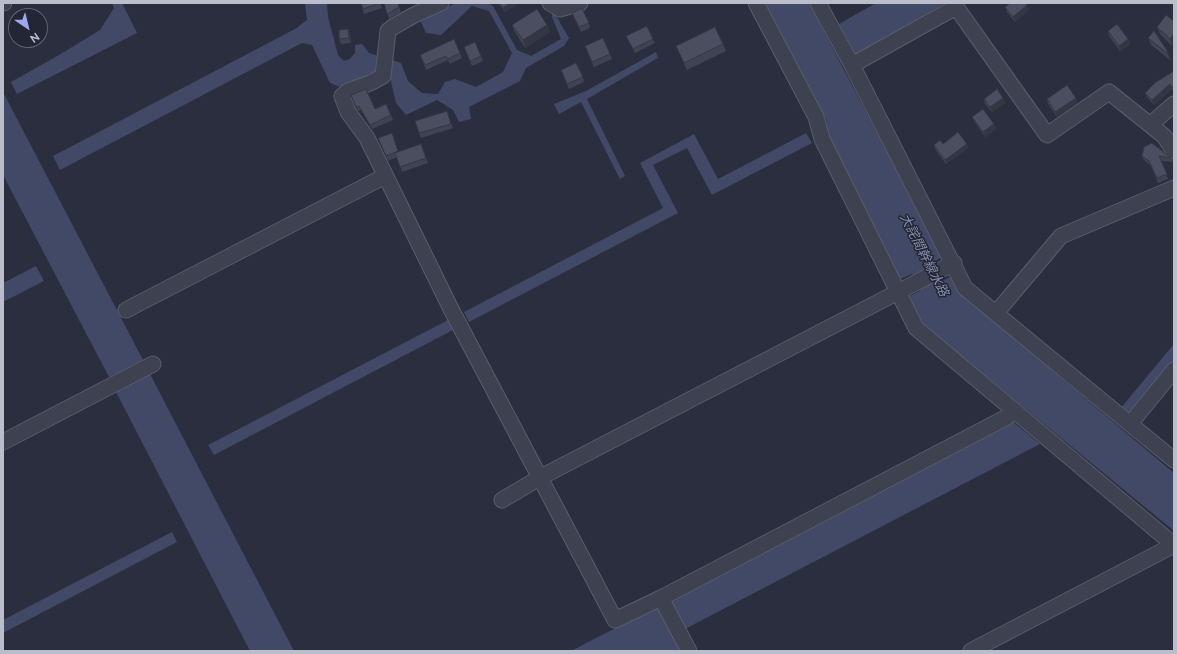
<!DOCTYPE html>
<html>
<head>
<meta charset="utf-8">
<style>
	body { margin:0 }
	#map { position:relative; width:1177px; height:654px; overflow:hidden; background:#2a2e3f; font-family:Raleway,sans-serif }
	canvas { display:block }
	.frame { position:absolute; inset:0; border:4px solid #bbbdca; pointer-events:none }
	.north { position:absolute; left:8px; top:8px; width:40px; height:40px; box-sizing:border-box; background:#232635; border:1px solid #606271; border-radius:50%; rotate:145deg; font-size:11px; font-weight:700; line-height:16px; text-align:center; color:#bbbdca }
	.north::after { content:''; display:block; margin:auto; width:14px; height:18px; background:#9da9ec; clip-path:polygon(50% 0,100% 100%,50% 72%,0 100%) }
</style>
</head>
<body>
<div id="map">
<canvas width="1177" height="654"></canvas>
<div class="frame"></div>
<div class="north">N</div>
</div>
<script>
const ctx = document.querySelector('canvas').getContext('2d');
ctx.lineJoin = 'round';
function fillPath(path, color) {
  ctx.fillStyle = color;
  ctx.fill(path, 'evenodd');
}
function shape(rows) {
  const path = new Path2D();
  for (const r of rows) {
    path.moveTo(r[0], r[1]);
    for (let i = 2; i < r.length; i += 2) path.lineTo(r[i], r[i + 1]);
  }
  return path;
}
function stroke(path, color, width, dash) {
  ctx.strokeStyle = color;
  ctx.lineWidth = width;
  ctx.lineCap = dash ? 'butt' : 'round';
  ctx.setLineDash(dash || []);
  ctx.stroke(path);
}
function label(font, color, halo, rows, align = 'center') {
  ctx.font = font + ' Raleway,"Noto Sans JP",sans-serif';
  ctx.lineWidth = 3;
  ctx.setLineDash([]);
  ctx.textBaseline = 'middle';
  ctx.strokeStyle = halo;
  ctx.fillStyle = color;
  for (const [text, x, y, turn = 0] of rows) {
    ctx.save();
    ctx.translate(x, y);
    ctx.rotate((+turn || 0) * Math.PI / 180);
    ctx.textAlign = isNaN(turn) ? turn : align;
    if (halo) ctx.strokeText(text, 0, 0);
    ctx.fillText(text, 0, 0);
    ctx.restore();
  }
}
fillPath(shape([
	[112,3,122,3,137,33,17,94,11,82,59,55,100,30,114,8],
	[305,3,327,3,328,17,338,55,344,61,350,59,355,53,355,45,362,44,369,53,401,63,408,81,422,93,438,94,445,82,455,79,476,87,503,72,512,53,489,11,472,6,441,35,426,33,420,20,456,3,488,3,493,6,517,50,531,56,561,39,552,17,552,3,555,14,569,38,564,46,526,68,520,81,469,107,471,119,459,122,453,110,437,100,406,115,396,103,389,73,343,88,330,83,312,45,302,43,60,170,53,156,295,29,307,20],
	[765,3,809,3,942,257,930,264,930,270,915,277,912,274,900,279,830,145,826,119],
	[876,3,945,3,856,55,839,24],
	[656,52,658,58,587,99,625,176,620,179,581,102,559,114,554,104,586,91],
	[3,92,143,360,129,367,136,381,150,374,294,651,250,651,116,392,130,385,123,371,109,377,3,175],
	[806,133,812,143,712,195,687,148,653,165,678,213,469,322,464,312,663,208,640,163,694,134,718,179],
	[36,266,44,281,3,302,3,283],
	[952,276,962,295,1174,473,1174,531,925,326,908,297,920,291,919,286,936,278,940,282],
	[448,320,453,330,214,455,208,445],
	[1174,344,1174,362,1129,416,1120,409],
	[1012,421,1040,444,685,629,669,599],
	[172,532,177,542,3,633,3,620],
	[658,606,682,651,571,651]
]), '#424966');
const minor = shape([
	[3,3,4,3],
	[441,3,414,15,393,27,388,31,383,76,370,83,348,91,342,96,348,112,367,138,451,309,615,620,661,598,689,651],
	[550,3,560,9,580,3],
	[756,3,816,117,822,139,916,328,1174,545],
	[818,3,852,65,965,288,1130,424,1174,370],
	[852,65,956,7,1047,135,1109,92,1164,136,1174,151],
	[1151,124,1174,104],
	[126,310,385,176],
	[996,313,1061,236,1174,188],
	[1130,424,1174,460],
	[3,442,153,364],
	[502,500,541,477,954,263],
	[661,598,1007,417,1014,410],
	[971,651,1174,545]
]);
stroke(minor, '#595c6a', 17);
stroke(minor, '#3e414f', 15);
fillPath(shape([
	[361,3,380,3,382,8,364,14],
	[384,3,398,3,401,12,389,19],
	[498,3,519,3,505,12],
	[1027,5,1029,10,1015,22,1007,12,1005,7],
	[572,13,589,23,590,28,581,32],
	[1174,21,1172,46,1160,34,1157,27],
	[512,25,547,25,550,32,525,48,515,32],
	[348,29,350,33,351,43,341,44,339,39],
	[1108,31,1130,44,1120,51,1109,36],
	[1154,31,1171,59,1170,60,1151,45,1148,38],
	[626,36,653,39,655,43,635,53],
	[723,44,726,51,687,70,679,53,676,46],
	[585,46,610,54,612,59,594,67],
	[464,47,481,56,483,61,472,66],
	[460,53,462,58,450,64,448,60,426,70,420,55],
	[561,70,583,77,584,82,569,89],
	[1174,71,1174,92,1172,89,1154,105,1147,97,1145,93],
	[351,95,375,109,391,115,393,120,372,129,361,110,359,111,356,108],
	[984,99,1005,103,992,112,985,104],
	[1047,99,1077,103,1057,117,1048,104],
	[447,111,453,128,421,138,415,121],
	[972,117,994,124,996,129,985,137,974,121],
	[378,138,399,152,421,144,428,163,402,172,397,157,388,161],
	[943,144,967,144,968,148,946,164,935,149,934,145],
	[1144,147,1171,158,1173,162,1161,161,1168,179,1158,183,1151,166,1144,160,1142,156]
]), '#404353');
fillPath(shape([
	[510,3,519,3,505,12,503,8],
	[1027,5,1029,10,1015,22,1013,17],
	[547,25,550,32,525,48,523,40],
	[348,29,350,33,351,43,349,38],
	[1174,33,1174,43,1172,46,1170,39],
	[1128,39,1130,44,1120,51,1119,46],
	[1168,52,1171,59,1170,60,1167,53],
	[1170,84,1172,89,1154,105,1152,100],
	[1174,86,1174,92,1172,87],
	[1003,98,1005,103,992,112,990,107],
	[1076,98,1077,103,1057,117,1055,112],
	[994,124,996,129,985,137,983,132],
	[967,144,968,148,946,164,945,160]
]), '#343743');
const building = shape([
	[361,3,380,3,363,9,361,3],
	[384,3,398,3,399,7,387,14,384,3],
	[500,3,510,3,503,8,500,3],
	[1010,3,1025,3,1027,5,1013,17,1005,7,1010,3],
	[582,8,589,23,579,27,572,13,582,8],
	[537,9,547,25,523,40,512,25,537,9],
	[1166,15,1174,21,1174,33,1170,39,1157,27,1166,15],
	[1117,24,1128,39,1119,46,1108,31,1117,24],
	[647,26,653,39,633,49,626,36,647,26],
	[715,27,723,44,684,63,676,46,715,27],
	[348,29,349,38,339,39,339,30,348,29],
	[1154,31,1168,52,1167,53,1148,38,1154,31],
	[603,38,610,54,592,62,585,46,603,38],
	[454,39,460,53,448,59,446,56,425,65,420,55,454,39],
	[475,42,481,56,470,61,464,47,475,42],
	[576,63,583,77,567,84,561,70,576,63],
	[1174,71,1174,86,1172,87,1170,84,1152,100,1145,93,1156,82,1174,71],
	[1067,85,1076,98,1055,112,1047,99,1067,85],
	[366,89,375,109,386,104,391,115,370,125,359,106,357,107,354,103,351,95,366,89],
	[997,89,1003,98,990,107,984,99,997,89],
	[983,109,994,124,983,132,972,117,983,109],
	[447,111,451,124,419,133,415,121,447,111],
	[958,132,967,144,945,160,934,145,940,140,943,144,958,132],
	[392,133,398,151,386,156,378,138,392,133],
	[1152,143,1171,158,1159,156,1167,174,1157,178,1149,161,1142,156,1144,147,1152,143],
	[421,144,426,158,400,167,395,153,421,144]
]);
fillPath(building, '#4a4e60');
stroke(building, '#343743', 1);
label('italic 13px', '#868ead', '#232635', [
	["大詫間幹線水路",924,255,63]
]);
</script>
</body>
</html>
